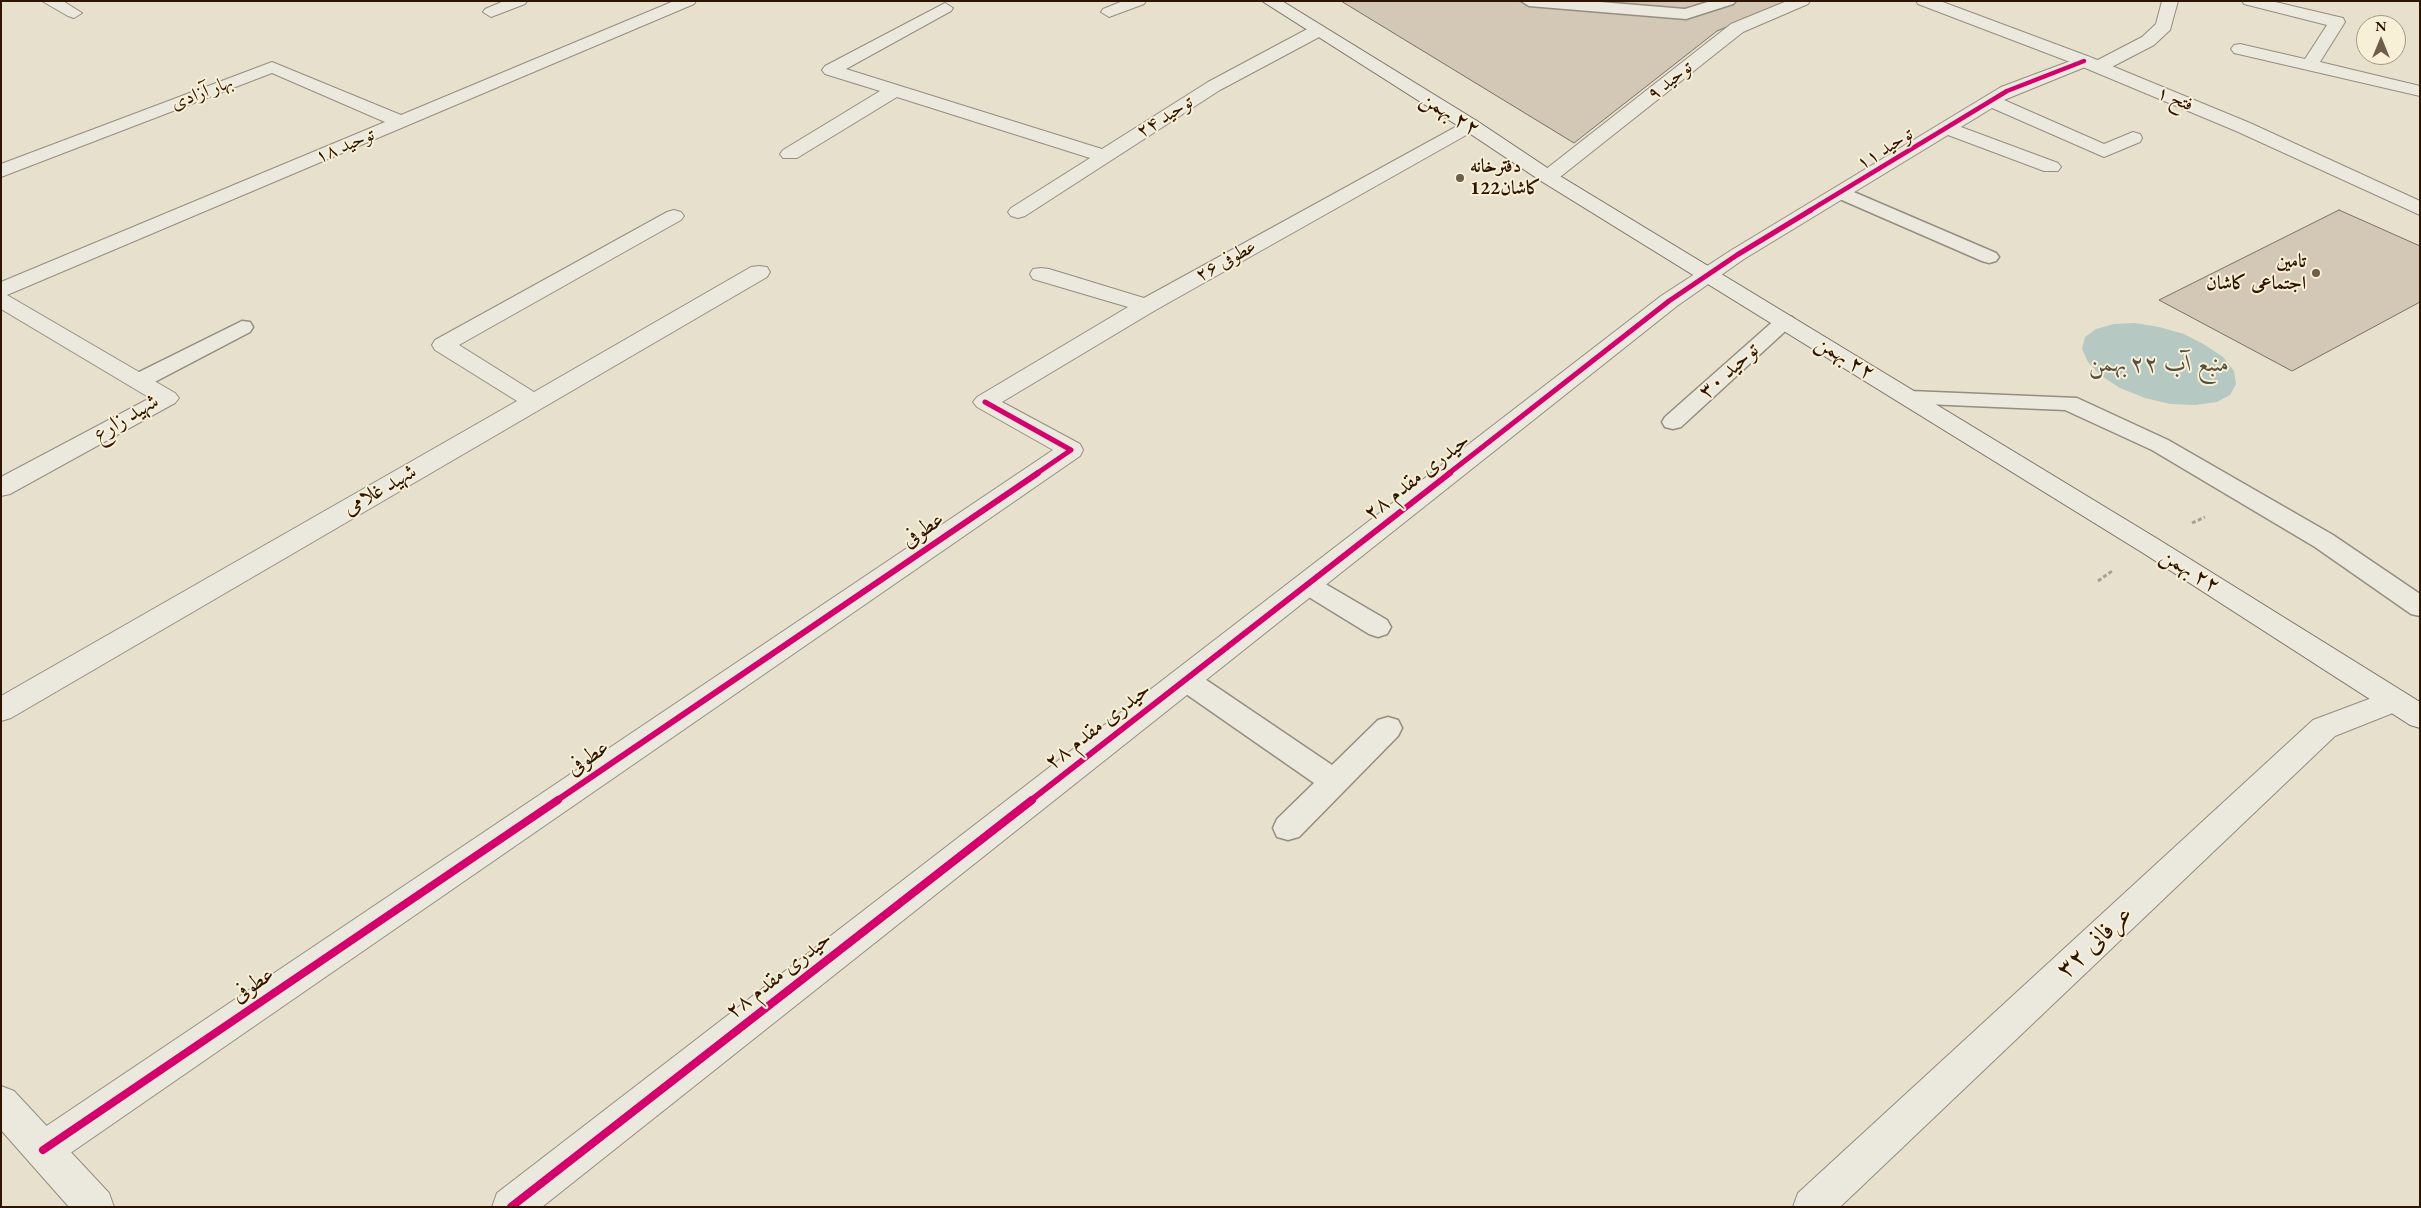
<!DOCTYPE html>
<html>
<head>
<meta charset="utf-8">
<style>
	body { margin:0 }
	#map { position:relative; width:2421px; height:1208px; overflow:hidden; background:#e7e0cc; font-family:"EB Garamond",serif }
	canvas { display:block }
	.frame { position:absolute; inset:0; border:2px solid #2e1502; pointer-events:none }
	.north { position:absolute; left:2356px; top:15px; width:50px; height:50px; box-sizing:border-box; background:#f7efd6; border:1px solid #a79881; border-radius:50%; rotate:0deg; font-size:14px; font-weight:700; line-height:20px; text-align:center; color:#2e1502 }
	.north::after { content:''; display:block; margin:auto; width:18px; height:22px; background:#6f5c49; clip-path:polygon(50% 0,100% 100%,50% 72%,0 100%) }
</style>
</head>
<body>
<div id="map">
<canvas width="2421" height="1208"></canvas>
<div class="frame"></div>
<div class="north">N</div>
</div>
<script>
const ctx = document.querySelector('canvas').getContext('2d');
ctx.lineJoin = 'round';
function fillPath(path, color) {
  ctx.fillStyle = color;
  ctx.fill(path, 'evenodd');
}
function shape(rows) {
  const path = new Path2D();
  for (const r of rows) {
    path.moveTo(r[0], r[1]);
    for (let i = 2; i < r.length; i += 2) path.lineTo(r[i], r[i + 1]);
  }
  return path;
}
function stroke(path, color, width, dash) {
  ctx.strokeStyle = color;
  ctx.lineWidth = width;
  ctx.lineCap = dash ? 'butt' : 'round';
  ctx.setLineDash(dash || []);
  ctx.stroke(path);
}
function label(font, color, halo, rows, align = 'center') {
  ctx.font = font + ' "EB Garamond",Amiri,serif';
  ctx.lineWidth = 4;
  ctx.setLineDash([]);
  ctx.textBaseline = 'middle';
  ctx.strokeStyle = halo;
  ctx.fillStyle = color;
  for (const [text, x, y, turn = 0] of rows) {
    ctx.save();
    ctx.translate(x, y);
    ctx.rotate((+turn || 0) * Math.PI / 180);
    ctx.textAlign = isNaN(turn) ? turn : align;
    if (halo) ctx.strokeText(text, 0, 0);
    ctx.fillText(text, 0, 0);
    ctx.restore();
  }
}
fillPath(shape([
	[2135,323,2159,327,2184,334,2205,345,2223,357,2234,371,2236,384,2230,395,2217,402,2195,405,2170,404,2145,398,2120,388,2100,375,2088,362,2082,349,2085,337,2096,329,2114,324]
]), '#b5c8c1');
const building = shape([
	[1341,1,1789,1,1717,31,1574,143,1341,1],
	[2339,210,2420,246,2420,302,2292,371,2159,300,2339,210]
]);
fillPath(building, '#d3c7b6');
stroke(building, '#7a7165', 1);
const service = shape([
	[1521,1,1588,1,1685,9,1711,1,1736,1,1733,4,1686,19,1529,6,1521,1],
	[1842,187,1996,253,1999,257,1996,261,1989,263,1982,261,1835,197,1833,193,1835,189,1842,187],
	[1785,315,1792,317,1796,321,1792,325,1681,427,1673,429,1665,427,1662,422,1665,417,1778,317,1785,315],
	[242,321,250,322,253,327,250,332,147,386,139,388,131,386,128,381,131,376,242,321],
	[1910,391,2077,398,2168,440,2333,535,2420,594,2420,616,2411,614,2315,547,2152,450,2065,410,1902,403,1899,398,1902,393,1910,391],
	[1308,576,1317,579,1387,620,1391,627,1387,634,1378,637,1369,634,1299,591,1295,585,1299,579,1308,576],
	[1186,670,1196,673,1332,765,1378,720,1388,717,1398,720,1402,728,1398,736,1299,837,1288,840,1277,837,1273,828,1277,819,1314,783,1176,687,1172,680,1176,673,1186,670]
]);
const minor = shape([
	[42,1,63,1,82,13,74,18,68,16,42,1],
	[504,1,527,1,525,4,491,17,483,12,485,9,504,1],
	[674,1,696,1,694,4,7,295,175,393,179,398,175,403,10,494,1,496,1,477,150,398,1,309,1,282,385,122,272,73,1,177,1,164,272,62,401,115,674,1],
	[1123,1,1146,1,1144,4,1109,17,1101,12,1103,9,1123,1],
	[1787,1,1810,1,1808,4,1743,32,1555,181,1541,181,1538,177,1541,173,1731,24,1787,1],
	[2162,1,2178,1,2170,30,2154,45,2104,71,2092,71,2089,67,2092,63,2142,37,2156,24,2162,1],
	[2242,1,2271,1,2343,18,2345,22,2320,62,2420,86,2420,96,2234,53,2231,49,2234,45,2240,44,2305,59,2327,25,2244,4,2242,1],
	[945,3,953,8,951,11,846,69,1102,149,1208,82,1311,27,1317,26,1323,27,1325,31,1323,35,1220,90,1025,216,1018,218,1011,216,1008,212,1011,208,1090,158,897,97,797,158,783,158,780,154,783,150,880,91,825,74,822,70,825,66,945,3],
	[2084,56,2090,57,2093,61,2090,65,2004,100,2104,144,2133,132,2140,134,2142,138,2140,142,2104,157,1992,108,1961,127,2058,163,2061,167,2058,171,2044,171,1948,135,1744,259,1677,306,542,1207,492,1207,497,1193,1661,296,1730,251,2001,87,2084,56],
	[1470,119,1477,121,1479,125,1477,129,1154,311,1002,402,1080,444,1083,450,1080,456,56,1163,43,1168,30,1163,24,1150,30,1137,1053,450,977,407,973,402,977,397,1128,307,1033,279,1030,274,1033,269,1041,268,1049,269,1144,298,1470,119],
	[674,210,681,212,684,216,681,220,459,345,534,392,751,267,759,266,767,267,770,272,767,277,11,718,1,721,1,696,517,401,435,350,432,345,435,340,667,212,674,210],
	[2393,690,2403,693,2408,701,2403,709,2335,736,1840,1207,1793,1207,1798,1193,2313,720,2393,690]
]);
const tertiary = shape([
	[1916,1,1940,1,2090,57,2250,123,2420,201,2420,215,2236,131,2078,65,1918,4,1916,1],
	[1,1086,14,1091,109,1193,114,1207,69,1207,1,1130,1,1086]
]);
const secondary = shape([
	[1262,1,1282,1,1477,121,1555,173,2161,541,2420,702,2420,728,2410,725,2143,553,1541,181,1463,129,1262,1]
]);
stroke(service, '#948d80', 3);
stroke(minor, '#948d80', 2);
stroke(tertiary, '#948d80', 2);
stroke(secondary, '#7a7165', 2);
stroke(shape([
	[2192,523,2205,517],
	[2098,581,2112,571]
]), '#a6a096', 3, [4, 2.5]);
fillPath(service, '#ebe8de');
fillPath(minor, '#ebe8de');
fillPath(tertiary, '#ebe8de');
fillPath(secondary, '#ebe8de');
stroke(shape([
	[1809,211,2007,91,2084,61]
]), '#d6006c', 4.5);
stroke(shape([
	[985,402,1071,450,1036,474],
	[1448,474,1669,301,1737,255,1811,210]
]), '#d6006c', 5);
stroke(shape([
	[556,801,1038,473],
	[1030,801,1450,473]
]), '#d6006c', 6);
stroke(shape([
	[43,1150,558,800],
	[511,1207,1032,800]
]), '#d6006c', 8);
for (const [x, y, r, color] of [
	[1460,178,5,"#6f5c49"],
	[2316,273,5,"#6f5c49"]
]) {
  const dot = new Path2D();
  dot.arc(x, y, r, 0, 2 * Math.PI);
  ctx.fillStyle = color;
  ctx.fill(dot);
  stroke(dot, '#f7efd6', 2);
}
label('19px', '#2e1502', '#f7efd6', [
	["توحید ۹",1670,81,-38],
	["بهار آزادی",202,93,-21],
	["فتح ۱",2175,99,23],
	["توحید ۲۴",1165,117,-32],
	["توحید ۱۸",345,146,-23],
	["توحید ۱۱",1885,149,-32],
	["عطوفی ۲۶",1226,261,-29]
]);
label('bold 19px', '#2e1502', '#f7efd6', [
	["دفترخانه",1470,167],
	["122کاشان",1470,189],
	["تامین",2306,262,"right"],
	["اجتماعی کاشان",2306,284,"right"]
], 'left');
label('22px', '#2e1502', '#f7efd6', [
	["٢٢ بهمن",1450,114,32],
	["٢٢ بهمن",1845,358,32],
	["توحید ۳۰",1729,371,-42],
	["شهید زارع",126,418,-31],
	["حیدری مقدم ۲۸",1417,477,-38],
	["شهید غلامی",380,490,-30],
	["عطوفی",923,530,-34],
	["٢٢ بهمن",2190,571,32],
	["حیدری مقدم ۲۸",1098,726,-38],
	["عطوفی",588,758,-34],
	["حیدری مقدم ۲۸",779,975,-38],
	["عطوفی",253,985,-34]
]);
label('italic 24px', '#565043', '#f7efd6', [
	["منبع آب ۲۲ بهمن",2159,364]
]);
label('26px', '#2e1502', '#f7efd6', [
	["عرفانی ۳۲",2095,942,-43]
]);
</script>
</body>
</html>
